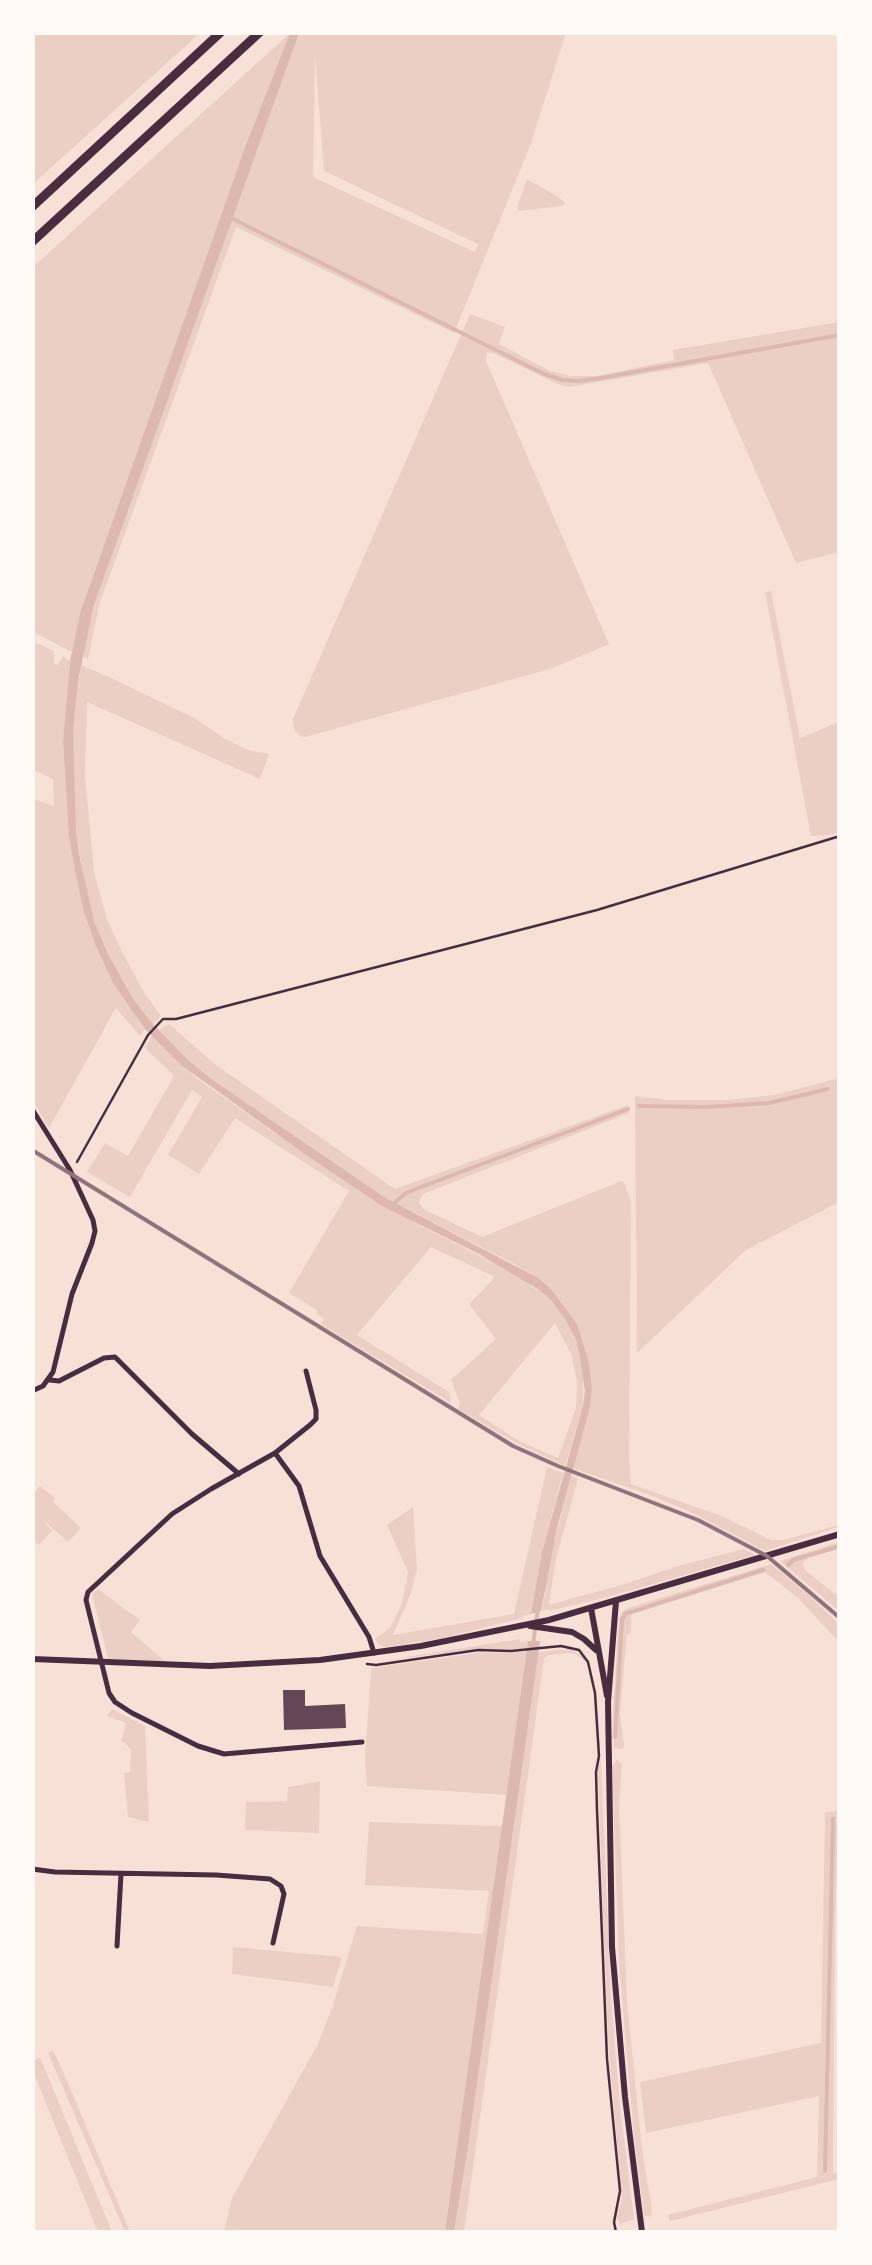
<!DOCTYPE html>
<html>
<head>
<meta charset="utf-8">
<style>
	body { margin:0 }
	#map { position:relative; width:872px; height:2265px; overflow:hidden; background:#f7e1d7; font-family:Roboto,sans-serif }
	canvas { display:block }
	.frame { position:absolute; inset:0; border:35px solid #fffaf5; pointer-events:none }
</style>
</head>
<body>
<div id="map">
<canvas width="872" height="2265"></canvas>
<div class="frame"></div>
</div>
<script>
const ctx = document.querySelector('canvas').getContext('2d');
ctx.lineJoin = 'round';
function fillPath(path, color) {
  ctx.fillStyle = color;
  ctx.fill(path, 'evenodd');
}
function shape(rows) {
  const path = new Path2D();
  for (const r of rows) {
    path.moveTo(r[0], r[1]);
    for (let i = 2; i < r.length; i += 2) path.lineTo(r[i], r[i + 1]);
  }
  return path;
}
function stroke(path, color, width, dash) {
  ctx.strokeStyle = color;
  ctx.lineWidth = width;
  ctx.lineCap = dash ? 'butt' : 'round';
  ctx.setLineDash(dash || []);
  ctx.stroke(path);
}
fillPath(shape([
	[33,32,200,32,200,33,33,184],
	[290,33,566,33,530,146,454,333,236,227,99,605,88,659,82,656,85,641,104,571,229,226,219,222,90,584,72,652,33,632,33,267],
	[315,56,324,171,478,244,475,252,313,177],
	[527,179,560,198,565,203,562,206,519,211,517,208],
	[470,314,505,327,499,344,550,371,570,376,597,376,674,360,673,350,839,322,839,552,796,563,708,363,570,387,558,384,493,353,487,352,486,361,609,644,553,668,305,737,300,736,294,730,293,719],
	[771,591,800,738,839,722,839,832,830,835,811,836,765,592],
	[32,641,54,651,54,664,58,665,63,656,70,661,63,741,69,837,75,871,83,909,95,944,113,983,145,1029,140,1036,116,1008,49,1128,32,1100,33,799,54,806,53,779,33,770],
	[81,665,109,677,196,719,225,739,251,751,269,754,260,779,87,702,85,775,94,872,107,919,121,950,145,994,161,1016,153,1024,133,999,108,954,94,921,86,893,76,831,72,763,73,732],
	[169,1024,216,1065,395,1189,628,1105,629,1113,423,1194,419,1203,425,1210,482,1237,621,1181,624,1182,631,1201,629,1454,631,1484,724,1517,771,1540,783,1540,839,1525,839,1527,765,1551,697,1515,650,1495,572,1468,590,1407,592,1388,589,1363,550,1288,516,1265,384,1197,210,1078,187,1059,159,1030],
	[152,1036,196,1078,306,1155,419,1225,513,1273,551,1300,565,1319,576,1340,583,1374,583,1406,565,1466,516,1443,458,1409,460,1403,451,1380,496,1339,469,1304,495,1277,431,1247,357,1335,449,1392,451,1403,321,1324,324,1319,317,1314,317,1310,289,1293,349,1191,235,1118,199,1174,168,1155,202,1097,192,1090,130,1197,87,1172,105,1143,128,1156,174,1076,145,1048],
	[555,1323,571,1354,577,1381,576,1408,558,1458,519,1441,479,1415],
	[839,1078,839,1202,746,1250,637,1353,635,1096,668,1100,728,1100,774,1095],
	[547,1467,563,1473,542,1552,531,1614,523,1616,523,1618,438,1639,386,1647,379,1645,375,1639,391,1627,402,1603,408,1572,387,1525,413,1507,417,1569,411,1593,393,1635,514,1614],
	[571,1476,578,1478,556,1559,549,1605,628,1583,678,1566,744,1549,755,1555,611,1596,550,1611,549,1609,542,1611,550,1560],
	[40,1486,55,1498,53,1502,81,1528,68,1542,43,1520,52,1531,39,1545,33,1539,33,1495],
	[839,1542,839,1549,808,1558,802,1564,806,1571,839,1597,839,1611,780,1561],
	[771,1564,809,1595,839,1624,839,1642,798,1598,765,1572,631,1614,631,1633,627,1634,620,1713,624,1746,623,1749,614,1748,613,1714,619,1618,622,1612,628,1608],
	[98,1589,140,1620,131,1632,165,1661,108,1659,92,1594],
	[520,1639,520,1642,528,1641,527,1648,512,1650,477,1649,375,1662],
	[570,1649,581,1655,587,1664,577,1655,569,1653,548,1655,544,1659,464,2232,454,2232,467,2154,538,1652],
	[526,1652,507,1795,367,1786,365,1759,371,1668,476,1653],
	[112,1709,145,1726,149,1822,128,1817,124,1773,130,1772,131,1749,121,1740,126,1723,107,1716],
	[617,1759,622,1764,619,1804,627,2002,642,2150,652,2210,650,2217,644,2215,633,2126,619,1963,612,1766],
	[601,1760,611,2001,620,2107,634,2219,620,2224,617,2218,622,2198,609,2052,603,1912,598,1769],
	[320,1781,319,1833,245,1830,246,1802,287,1801,288,1787],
	[839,1810,835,1917,833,2173,839,2172,839,2179,670,2221,668,2215,817,2177,819,2096,646,2133,640,2082,821,2043,825,1813],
	[369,1822,503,1826,445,2232,224,2232,232,2198,318,2044,333,2005,357,1926,483,1934,489,1891,365,1885],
	[233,1947,342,1957,333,1987,232,1974],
	[53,2050,65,2076,130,2232,125,2232,48,2053],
	[40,2057,112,2232,98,2232,33,2071,33,2061]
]), '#ebcfc5');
fillPath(shape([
	[290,33,299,33,94,605,79,676,73,732,76,831,80,859,94,921,108,954,133,999,153,1024,187,1059,210,1078,384,1197,538,1278,550,1288,577,1324,589,1363,592,1388,590,1407,557,1528,541,1611,531,1614,542,1552,583,1406,585,1391,580,1358,576,1340,565,1319,551,1300,536,1288,477,1253,382,1206,306,1155,181,1065,145,1029,113,983,95,944,83,909,75,871,69,837,63,741,70,661,81,610,246,145],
	[528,1641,540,1641,467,2154,454,2232,445,2232]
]), '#dcb8b0');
stroke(shape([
	[231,218,542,373,562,380,578,381,601,378,840,335],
	[639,1106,706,1107,769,1103,828,1089],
	[391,1206,406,1193,421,1187,628,1109],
	[788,1565,793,1560,840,1546],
	[533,1644,538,1609],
	[615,1737,622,1620,625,1614,763,1570],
	[825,2171,833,1819]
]), '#dcb8b0', 4);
fillPath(shape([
	[283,1690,305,1690,305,1706,345,1704,346,1728,284,1730]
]), '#644757');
stroke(shape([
	[77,1162,148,1035,163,1019,176,1019,597,910,840,836],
	[367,1664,376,1665,478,1650,511,1651,561,1646,579,1650,588,1662,595,1693,599,1756,596,1772,597,1810,607,2059,620,2191,614,2222,616,2232]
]), '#4a2c40', 2.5);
stroke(shape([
	[32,1109,70,1170,93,1220,95,1231,92,1243,72,1294,53,1372,43,1386,32,1391],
	[306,1371,316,1410,316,1419,310,1425,275,1453,211,1489,172,1514,88,1592,86,1600,109,1693,115,1702,132,1713,198,1746,224,1754,362,1742],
	[50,1380,59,1381,104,1358,115,1357,192,1434,239,1474],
	[275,1453,299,1486,320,1556,369,1637,374,1653],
	[32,1869,55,1872,216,1875,270,1879,281,1886,284,1894,273,1943],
	[117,1946,121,1874]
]), '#4a2c40', 5);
stroke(shape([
	[616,1601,608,1702,612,1947,625,2097,642,2232],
	[591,1608,607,1696],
	[530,1626,572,1632,584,1639,596,1650],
	[32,1659,210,1666,320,1660,421,1646,549,1620,840,1534]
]), '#4a2c40', 6);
stroke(shape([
	[32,207,221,32],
	[32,242,260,32]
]), '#4a2c40', 9);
stroke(shape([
	[32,1150,513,1446,558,1466,698,1520,767,1556,840,1618]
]), '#8f747c', 4);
</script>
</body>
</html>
